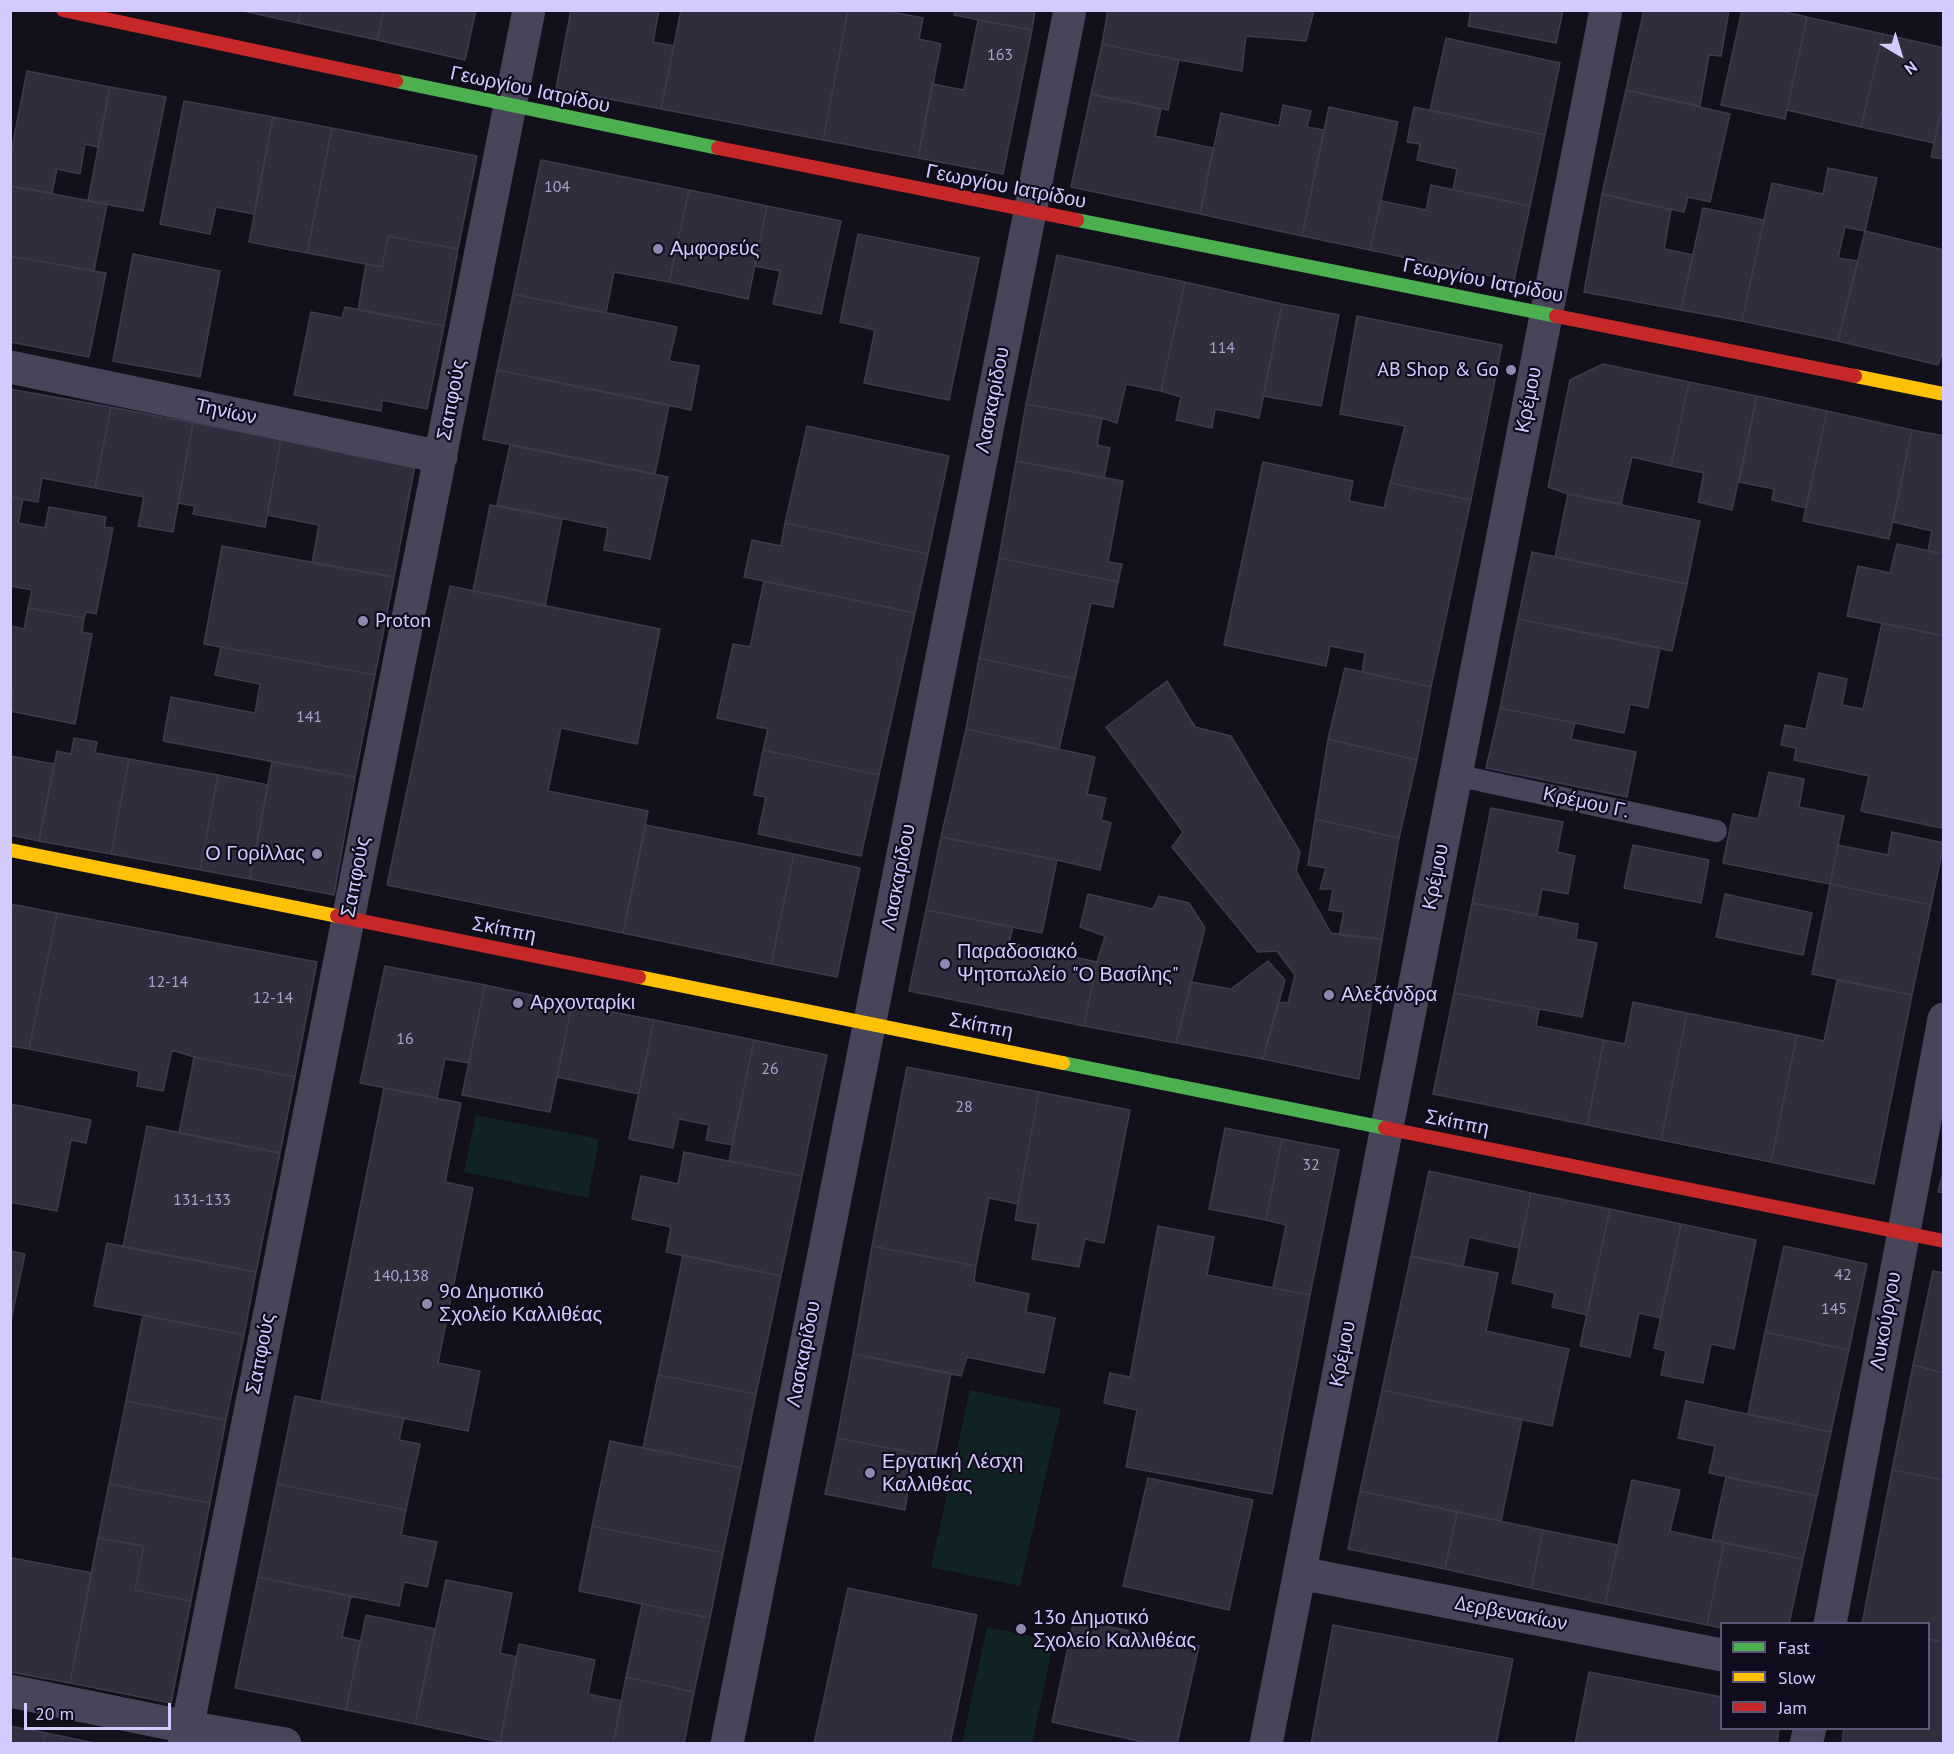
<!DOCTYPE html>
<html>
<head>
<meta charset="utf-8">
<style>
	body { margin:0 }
	#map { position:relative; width:1954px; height:1754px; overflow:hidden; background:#12101a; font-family:"PT Sans",sans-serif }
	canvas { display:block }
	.frame { position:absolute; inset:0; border:12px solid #d3cafe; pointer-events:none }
	.legend { position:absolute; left:1720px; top:1622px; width:210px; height:108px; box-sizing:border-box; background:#100c1e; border:2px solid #5e5878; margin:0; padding:8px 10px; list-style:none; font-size:18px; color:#d3cafe }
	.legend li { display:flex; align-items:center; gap:12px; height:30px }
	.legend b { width:30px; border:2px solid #5e5878 }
	.north { position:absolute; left:1870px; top:24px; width:60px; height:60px; -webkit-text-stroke:4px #100c1e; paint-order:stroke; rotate:142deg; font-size:16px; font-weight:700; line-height:24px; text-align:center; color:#d3cafe }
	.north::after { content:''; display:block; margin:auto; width:21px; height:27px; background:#d3cafe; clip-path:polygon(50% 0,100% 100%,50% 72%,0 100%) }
	.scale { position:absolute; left:24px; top:1703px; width:147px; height:27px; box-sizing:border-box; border:3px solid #d3cafe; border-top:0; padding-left:8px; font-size:18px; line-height:21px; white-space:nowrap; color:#d3cafe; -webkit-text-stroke:4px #100c1e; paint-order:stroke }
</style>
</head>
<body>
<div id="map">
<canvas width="1954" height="1754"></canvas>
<div class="frame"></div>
<ul class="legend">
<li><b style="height:8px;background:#4caf50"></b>Fast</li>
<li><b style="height:8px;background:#ffc107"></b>Slow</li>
<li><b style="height:8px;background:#c62828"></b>Jam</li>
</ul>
<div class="north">N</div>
<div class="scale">20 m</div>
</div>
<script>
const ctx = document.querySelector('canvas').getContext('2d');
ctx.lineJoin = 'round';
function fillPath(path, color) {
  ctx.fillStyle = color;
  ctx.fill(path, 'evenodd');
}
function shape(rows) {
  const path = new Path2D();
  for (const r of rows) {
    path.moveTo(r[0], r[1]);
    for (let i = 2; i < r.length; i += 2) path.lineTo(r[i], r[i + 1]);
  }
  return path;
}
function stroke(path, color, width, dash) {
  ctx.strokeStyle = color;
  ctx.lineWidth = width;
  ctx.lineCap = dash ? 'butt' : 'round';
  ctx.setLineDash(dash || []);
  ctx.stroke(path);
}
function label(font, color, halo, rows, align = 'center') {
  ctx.font = font + ' "PT Sans",sans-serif';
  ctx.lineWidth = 4.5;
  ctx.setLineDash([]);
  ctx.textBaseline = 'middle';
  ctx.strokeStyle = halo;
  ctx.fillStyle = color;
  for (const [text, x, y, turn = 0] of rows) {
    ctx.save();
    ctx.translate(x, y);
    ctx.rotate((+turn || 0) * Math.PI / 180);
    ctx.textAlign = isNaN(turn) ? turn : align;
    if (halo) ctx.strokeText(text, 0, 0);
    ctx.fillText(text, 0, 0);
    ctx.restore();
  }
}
fillPath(shape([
	[476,1115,599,1139,588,1198,464,1172],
	[970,1390,1061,1409,1020,1586,931,1567],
	[987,1627,1054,1641,1032,1743,962,1743]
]), '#102426');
const building = shape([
	[239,10,301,10,298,23,239,10],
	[301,10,384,10,377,40,298,23,301,10],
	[384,10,476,10,465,60,377,40,384,10],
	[571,10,659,10,653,42,674,46,661,109,556,89,571,10],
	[681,10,848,10,823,140,661,109,681,10],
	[848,10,881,10,923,18,919,39,941,44,918,158,823,140,848,10],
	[955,10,1035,10,1032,30,954,15,955,10],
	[1108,10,1314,10,1306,41,1246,36,1242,71,1179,60,1102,44,1108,10],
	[1471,10,1563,10,1556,43,1468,26,1471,10],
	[1644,10,1729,10,1721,56,1709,55,1700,106,1626,90,1644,10],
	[1742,10,1776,10,1807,17,1785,119,1721,105,1742,10],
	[1807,17,1883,34,1861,127,1787,110,1807,17],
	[978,20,1032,30,1003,174,918,158,932,84,964,90,978,20],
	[1883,34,1944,48,1944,100,1934,143,1861,127,1883,34],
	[1446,38,1560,63,1545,135,1430,110,1446,38],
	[1102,44,1179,60,1168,110,1091,94,1102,44],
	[27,71,110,87,98,147,85,144,80,174,57,169,52,193,10,186,10,158,27,71],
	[110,87,166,97,143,211,88,201,110,87],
	[1626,90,1730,114,1710,202,1688,197,1684,212,1602,194,1626,90],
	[1091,94,1161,109,1155,136,1213,148,1200,214,1071,187,1091,94],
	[1944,100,1944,159,1931,157,1944,100],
	[184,101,273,117,254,214,216,207,210,234,160,224,184,101],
	[1283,105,1311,111,1307,127,1324,130,1302,236,1200,214,1221,113,1279,126,1283,105],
	[1329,107,1398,122,1370,250,1302,236,1329,107],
	[1414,107,1545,135,1530,206,1453,190,1457,169,1417,160,1420,144,1407,142,1414,107],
	[273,117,332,128,307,253,249,242,273,117],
	[332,128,477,156,458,249,388,236,382,267,307,253,332,128],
	[541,160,689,190,669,282,614,272,606,313,513,294,541,160],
	[1828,168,1877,178,1865,231,1845,227,1838,258,1858,261,1838,341,1742,321,1772,183,1823,194,1828,168],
	[1431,185,1530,206,1514,281,1370,250,1381,201,1426,210,1431,185],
	[10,186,107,204,94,271,10,256,10,186],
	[689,190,767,206,748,299,669,282,689,190],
	[1602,194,1671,210,1664,249,1693,255,1681,310,1584,292,1602,194],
	[767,206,841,221,821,314,773,304,780,271,755,266,767,206],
	[1703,208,1764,220,1742,321,1681,310,1703,208],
	[1865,231,1944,250,1944,348,1938,365,1838,341,1865,231],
	[858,234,979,258,949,400,864,383,875,330,840,322,858,234],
	[388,236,458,249,444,326,358,310,366,264,382,267,388,236],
	[133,254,220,271,200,377,113,361,133,254],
	[1057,255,1185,282,1161,391,1126,384,1117,423,1102,418,1026,404,1057,255],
	[10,256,106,273,89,357,10,342,10,256],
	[1185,282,1282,304,1259,418,1215,409,1212,428,1176,420,1181,397,1161,391,1185,282],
	[513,294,677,327,669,361,699,366,691,410,497,370,513,294],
	[1282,304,1339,315,1321,406,1263,396,1282,304],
	[345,307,444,326,427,409,382,400,381,411,294,395,311,312,342,318,345,307],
	[1357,316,1502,345,1471,500,1390,483,1405,426,1340,414,1357,316],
	[1603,364,1689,382,1671,466,1632,457,1621,504,1568,494,1548,487,1570,380,1603,364],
	[497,370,669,405,655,474,483,439,497,370],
	[1689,382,1757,396,1732,510,1698,502,1704,473,1671,466,1689,382],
	[10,389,111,407,95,488,42,478,38,502,10,497,10,389],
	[1757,396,1827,411,1806,508,1772,500,1774,489,1739,482,1757,396],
	[1026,404,1102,418,1097,445,1110,448,1104,478,1016,461,1026,404],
	[111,407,193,423,173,532,138,526,144,497,95,488,111,407],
	[1827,411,1912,430,1889,539,1803,521,1827,411],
	[193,423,281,439,265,527,193,514,195,506,178,503,193,423],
	[807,426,949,456,928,554,785,523,807,426],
	[1912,430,1944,436,1944,554,1928,551,1932,531,1893,522,1912,430],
	[281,439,415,465,394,577,312,563,319,525,267,515,281,439],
	[510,445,668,477,650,559,604,550,608,528,497,505,510,445],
	[1016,461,1123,481,1108,562,1122,564,1118,582,999,558,1016,461],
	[1263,462,1353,481,1349,501,1384,508,1390,483,1471,500,1431,687,1362,672,1365,653,1330,646,1326,666,1224,645,1263,462],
	[1568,494,1700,521,1687,584,1555,557,1568,494],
	[10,497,23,499,18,523,45,528,49,507,106,517,104,527,113,528,96,614,86,612,84,618,28,608,32,590,10,586,10,497],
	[490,505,562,519,545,606,473,591,490,505],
	[785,523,928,554,915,613,744,577,752,540,781,546,785,523],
	[1897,544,1944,554,1944,636,1847,616,1858,566,1890,573,1897,544],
	[222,546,394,577,375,675,204,644,222,546],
	[1532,552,1687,584,1672,651,1518,619,1532,552],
	[999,558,1118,582,1113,607,1091,603,1075,679,979,658,999,558],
	[764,581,915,613,879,775,763,750,768,729,717,718,733,644,750,647,764,581],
	[450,586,660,629,637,744,561,728,548,791,648,811,623,933,387,885,450,586],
	[28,608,84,618,82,632,92,634,75,724,10,711,13,690,10,690,10,626,24,629,28,608],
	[1518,619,1660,648,1648,708,1630,704,1624,733,1500,708,1518,619],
	[1882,623,1944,636,1944,817,1941,828,1861,811,1869,776,1794,760,1796,748,1781,745,1785,725,1806,729,1819,673,1847,679,1842,705,1863,709,1882,623],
	[221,647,375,675,355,777,163,741,171,697,255,713,260,684,215,675,221,647],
	[979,658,1075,679,1059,749,966,729,979,658],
	[1345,668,1431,687,1417,760,1328,739,1345,668],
	[1167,681,1195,727,1231,736,1300,852,1296,871,1331,933,1382,939,1359,1079,1263,1059,1278,1002,1288,1003,1295,975,1277,951,1258,952,1172,847,1183,832,1106,727,1167,681],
	[1500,708,1575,723,1571,739,1636,752,1627,797,1486,768,1500,708],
	[966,729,1095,757,1087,794,1106,798,1101,820,1111,823,1100,870,1057,860,941,837,966,729],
	[74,738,97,742,95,753,129,759,111,854,39,841,57,751,71,754,74,738],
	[1328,739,1417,760,1399,838,1315,819,1328,739],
	[763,750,879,775,861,856,758,834,766,797,754,795,763,750],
	[10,756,54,764,39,841,10,835,10,756],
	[129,759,218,775,200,870,111,854,129,759],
	[272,762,355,777,334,895,250,879,272,762],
	[1769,772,1804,779,1799,807,1844,816,1830,884,1723,863,1733,814,1758,819,1769,772],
	[218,775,268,785,250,879,200,870,218,775],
	[1491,808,1563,822,1557,852,1575,856,1568,894,1542,889,1537,916,1472,903,1491,808],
	[1315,819,1399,838,1382,939,1339,935,1344,912,1329,910,1333,889,1320,889,1326,868,1308,865,1315,819],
	[646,825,794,854,771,964,623,933,646,825],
	[1892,832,1944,843,1931,905,1830,884,1838,845,1888,855,1892,832],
	[941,837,1057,860,1042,933,926,910,941,837],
	[1633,845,1709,860,1701,903,1624,888,1633,845],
	[794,854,860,868,837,977,771,964,794,854],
	[1830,884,1931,905,1912,995,1812,974,1830,884],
	[1088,894,1153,909,1159,896,1189,903,1205,928,1176,1043,1084,1026,1097,962,1105,936,1080,927,1088,894],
	[1725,894,1812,913,1803,955,1716,937,1725,894],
	[1472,903,1578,924,1576,939,1597,943,1582,1017,1454,993,1472,903],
	[10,904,57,913,29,1049,10,1046,10,904],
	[926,910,1013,927,1009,943,1097,962,1084,1026,909,991,926,910],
	[57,913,317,962,295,1077,194,1057,172,1050,163,1091,137,1086,139,1071,29,1049,57,913],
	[1268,961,1285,980,1263,1059,1176,1043,1191,982,1231,989,1268,961],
	[385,966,485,985,469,1063,445,1059,437,1098,360,1083,385,966],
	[1837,980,1912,995,1874,1184,1771,1162,1797,1035,1824,1041,1837,980],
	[485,985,572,1004,550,1112,462,1095,485,985],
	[1454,993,1539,1009,1536,1026,1604,1040,1587,1125,1433,1094,1454,993],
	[1633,1002,1687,1013,1661,1140,1587,1125,1604,1040,1625,1044,1633,1002],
	[572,1004,654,1020,639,1094,557,1077,572,1004],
	[1687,1013,1797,1035,1771,1162,1661,1140,1687,1013],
	[654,1020,754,1040,732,1145,706,1140,709,1125,679,1119,673,1148,629,1139,654,1020],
	[754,1040,827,1055,802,1176,729,1161,754,1040],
	[194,1057,295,1077,280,1153,179,1133,194,1057],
	[907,1067,1039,1092,1018,1204,989,1198,976,1266,872,1246,907,1067],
	[384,1088,461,1103,445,1182,473,1188,438,1363,480,1371,468,1431,321,1402,384,1088],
	[1039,1092,1130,1110,1104,1243,1085,1239,1079,1267,1032,1259,1038,1224,1015,1220,1039,1092],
	[10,1104,91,1120,86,1143,71,1140,57,1211,10,1202,10,1104],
	[147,1126,280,1153,256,1272,123,1247,147,1126],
	[1225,1128,1282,1139,1266,1220,1209,1209,1225,1128],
	[1282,1139,1339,1150,1310,1295,1273,1288,1286,1225,1266,1220,1282,1139],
	[684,1152,802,1176,781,1276,666,1252,671,1227,632,1219,641,1176,678,1184,684,1152],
	[1944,1169,1944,1193,1938,1192,1944,1169],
	[1429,1171,1531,1193,1519,1248,1469,1237,1463,1267,1411,1256,1429,1171],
	[1531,1193,1610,1209,1587,1315,1552,1307,1555,1293,1512,1283,1531,1193],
	[1610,1209,1681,1224,1661,1318,1639,1313,1630,1357,1580,1346,1610,1209],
	[1681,1224,1756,1240,1734,1349,1711,1344,1703,1383,1661,1375,1666,1351,1654,1348,1681,1224],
	[1158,1226,1214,1237,1207,1275,1310,1295,1272,1494,1126,1467,1137,1410,1104,1403,1110,1373,1130,1377,1158,1226],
	[107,1243,256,1272,244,1335,94,1306,107,1243],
	[872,1246,976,1266,974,1282,1029,1294,1026,1312,1055,1318,1044,1373,967,1357,961,1376,853,1354,872,1246],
	[1784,1246,1867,1264,1849,1350,1765,1332,1784,1246],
	[10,1251,25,1254,10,1325,10,1251],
	[683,1255,781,1276,756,1394,658,1375,683,1255],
	[1411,1256,1498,1273,1486,1331,1569,1349,1552,1426,1382,1390,1411,1256],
	[1933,1271,1944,1273,1944,1373,1913,1365,1933,1271],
	[143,1315,244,1335,226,1420,126,1401,143,1315],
	[1765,1332,1849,1350,1831,1432,1748,1414,1765,1332],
	[853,1354,951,1373,935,1457,837,1438,853,1354],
	[1913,1365,1944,1373,1944,1480,1892,1470,1913,1365],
	[658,1375,756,1394,741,1468,643,1448,658,1375],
	[1382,1390,1522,1420,1501,1521,1360,1491,1382,1390],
	[295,1396,404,1418,399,1440,420,1444,406,1510,277,1484,295,1396],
	[126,1401,226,1420,210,1503,109,1484,126,1401],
	[1686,1401,1831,1432,1817,1496,1709,1473,1715,1446,1678,1438,1686,1401],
	[837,1438,914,1453,905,1510,825,1494,837,1438],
	[610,1441,741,1468,723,1553,592,1526,610,1441],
	[1892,1470,1944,1480,1944,1642,1928,1639,1928,1624,1862,1624,1892,1470],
	[1726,1477,1817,1496,1803,1559,1712,1540,1726,1477],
	[1148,1478,1253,1500,1229,1610,1123,1586,1148,1478],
	[1632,1480,1680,1490,1670,1531,1724,1543,1707,1625,1605,1604,1632,1480],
	[109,1484,210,1503,191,1601,135,1590,144,1546,98,1538,109,1484],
	[277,1484,406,1510,401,1535,437,1542,427,1587,404,1582,399,1606,258,1577,277,1484],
	[1360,1491,1457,1512,1445,1569,1348,1549,1360,1491],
	[1457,1512,1543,1530,1531,1588,1445,1569,1457,1512],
	[592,1526,723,1553,710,1618,579,1591,592,1526],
	[1543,1530,1618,1545,1605,1604,1531,1588,1543,1530],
	[98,1538,144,1546,135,1590,191,1601,171,1703,70,1683,98,1538],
	[1724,1543,1803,1559,1789,1624,1722,1624,1722,1628,1707,1625,1724,1543],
	[12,1558,92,1573,70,1683,10,1672,10,1566,12,1558],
	[258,1577,351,1596,342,1637,360,1641,346,1710,235,1688,258,1577],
	[446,1580,512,1593,500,1653,517,1657,500,1742,415,1724,446,1580],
	[848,1588,977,1615,950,1744,814,1744,848,1588],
	[642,1604,710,1618,694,1692,626,1677,642,1604],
	[366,1615,435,1629,415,1724,346,1710,366,1615],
	[1074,1619,1199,1646,1177,1744,1152,1744,1052,1722,1074,1619],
	[1333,1625,1513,1659,1496,1744,1311,1744,1333,1625],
	[1928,1639,1944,1642,1944,1744,1842,1744,1844,1728,1928,1728,1928,1639],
	[519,1644,595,1660,588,1694,622,1701,613,1744,508,1744,500,1742,519,1644],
	[1589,1672,1722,1697,1722,1728,1779,1728,1777,1744,1575,1744,1589,1672],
	[626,1677,694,1692,684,1744,613,1744,626,1677],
	[10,1726,46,1733,43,1744,10,1744,10,1726],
	[46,1733,99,1744,43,1744,46,1733]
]);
fillPath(building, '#312d3d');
stroke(building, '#3e3a4e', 1.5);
stroke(shape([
	[1455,775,1716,831]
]), '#48455b', 22);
stroke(shape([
	[10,367,441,457],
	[1300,1573,1722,1655],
	[1830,1624,1944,1019],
	[10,1691,187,1727,285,1744],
	[184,1744,529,10],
	[727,1744,1070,10],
	[1266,1744,1606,10],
	[1806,1744,1810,1728]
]), '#48455b', 33);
stroke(shape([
	[396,81,718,148],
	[1077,220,1556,316],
	[1063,1063,1385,1128]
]), '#4caf50', 14);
stroke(shape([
	[1855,376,1944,394],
	[10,850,337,916],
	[639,977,1063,1063]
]), '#ffc107', 14);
stroke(shape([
	[63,10,396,81],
	[718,148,1077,220],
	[1556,316,1855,376],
	[337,916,639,977],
	[1385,1128,1944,1241]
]), '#c62828', 14);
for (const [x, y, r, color] of [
	[658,249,6,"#8f89ae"],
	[1511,370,6,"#8f89ae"],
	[363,621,6,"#8f89ae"],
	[317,854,6,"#8f89ae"],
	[945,964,6,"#8f89ae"],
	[1329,995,6,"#8f89ae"],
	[518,1003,6,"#8f89ae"],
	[427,1304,6,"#8f89ae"],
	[870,1473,6,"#8f89ae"],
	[1021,1629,6,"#8f89ae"]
]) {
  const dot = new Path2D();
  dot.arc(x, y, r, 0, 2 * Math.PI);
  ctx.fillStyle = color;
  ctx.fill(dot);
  stroke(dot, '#100c1e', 2);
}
label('16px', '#aaa3ce', null, [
	["163",1000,55],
	["104",557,187],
	["114",1222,348],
	["141",309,717],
	["12-14",168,982],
	["12-14",273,998],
	["16",405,1039],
	["26",770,1069],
	["28",964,1107],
	["32",1311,1165],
	["131-133",202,1200],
	["42",1843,1275],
	["140,138",401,1276],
	["145",1834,1309]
]);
label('20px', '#d3cafe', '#100c1e', [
	["Γεωργίου Ιατρίδου",530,90,12],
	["Γεωργίου Ιατρίδου",1006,187,11],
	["Γεωργίου Ιατρίδου",1483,281,11],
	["Σαπφούς",452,400,-79],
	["Λασκαρίδου",993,400,-79],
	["Κρέμου",1529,400,-79],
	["Τηνίων",226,412,12],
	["Κρέμου Γ.",1586,803,12],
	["Σαπφούς",356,877,-79],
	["Λασκαρίδου",899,877,-79],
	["Κρέμου",1436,877,-79],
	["Σκίππη",504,930,11],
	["Σκίππη",981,1026,11],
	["Σκίππη",1457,1123,11],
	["Λυκούργου",1886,1321,-80],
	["Σαπφούς",261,1354,-79],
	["Λασκαρίδου",804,1354,-79],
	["Κρέμου",1343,1354,-79],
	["Δερβενακίων",1511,1614,11]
]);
label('20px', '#d3cafe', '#100c1e', [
	["Αμφορεύς",670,249],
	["AB Shop & Go",1499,370,"right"],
	["Proton",375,621],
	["Ο Γορίλλας",305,854,"right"],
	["Παραδοσιακό",957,952],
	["Ψητοπωλείο \"Ο Βασίλης\"",957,975],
	["Αλεξάνδρα",1341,995],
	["Αρχονταρίκι",530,1003],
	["9ο Δημοτικό",439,1292],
	["Σχολείο Καλλιθέας",439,1315],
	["Εργατική Λέσχη",882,1462],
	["Καλλιθέας",882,1485],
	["13ο Δημοτικό",1033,1618],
	["Σχολείο Καλλιθέας",1033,1641]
], 'left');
</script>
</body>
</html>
